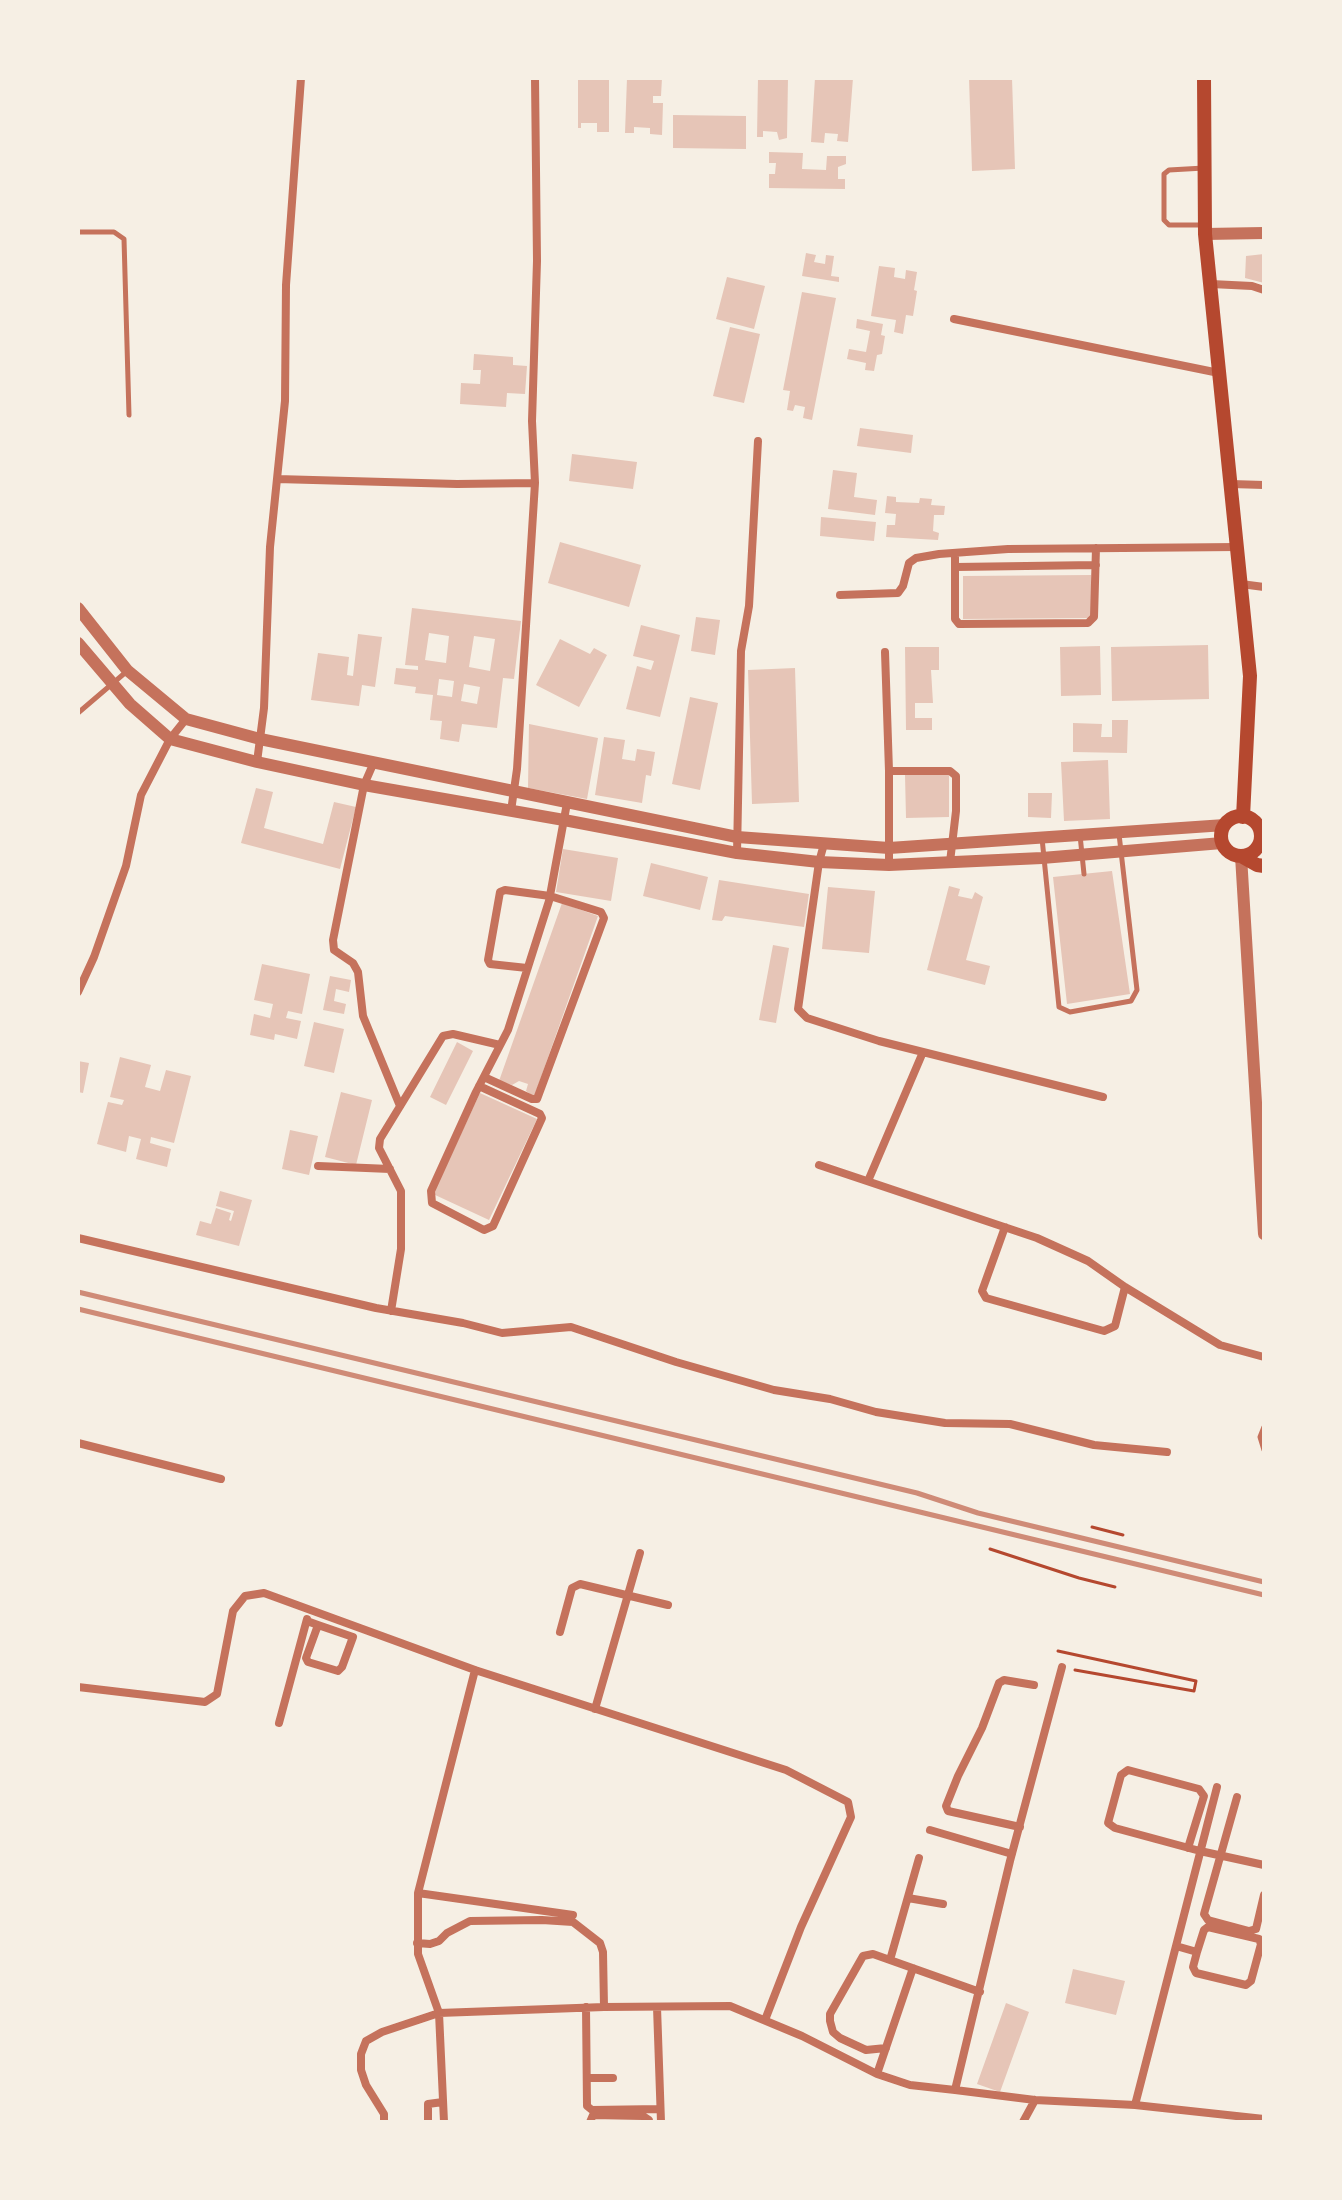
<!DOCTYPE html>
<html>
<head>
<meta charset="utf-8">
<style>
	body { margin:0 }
	#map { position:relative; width:1342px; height:2200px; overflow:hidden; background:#f6efe4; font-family:"Noto Serif",serif }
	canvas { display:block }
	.frame { position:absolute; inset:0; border:80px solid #f6efe4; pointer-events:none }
</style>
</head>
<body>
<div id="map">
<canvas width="1342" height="2200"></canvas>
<div class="frame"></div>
</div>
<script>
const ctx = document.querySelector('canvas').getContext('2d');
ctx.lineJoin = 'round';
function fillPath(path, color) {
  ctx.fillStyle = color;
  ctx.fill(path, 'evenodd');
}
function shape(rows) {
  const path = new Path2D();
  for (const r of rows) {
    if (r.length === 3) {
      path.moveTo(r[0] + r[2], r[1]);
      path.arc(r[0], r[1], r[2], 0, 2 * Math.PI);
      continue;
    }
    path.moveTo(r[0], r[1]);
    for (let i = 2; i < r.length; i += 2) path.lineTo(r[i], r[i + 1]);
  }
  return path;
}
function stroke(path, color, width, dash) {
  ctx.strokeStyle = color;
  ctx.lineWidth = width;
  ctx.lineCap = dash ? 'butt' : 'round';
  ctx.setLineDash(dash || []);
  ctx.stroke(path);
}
fillPath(shape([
	[578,78,609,78,609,132,597,132,597,123,581,123,581,128,578,128],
	[627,78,662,78,661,96,653,96,653,103,663,103,662,135,650,134,650,128,634,127,634,133,625,133],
	[758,78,788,78,787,138,779,140,777,132,763,131,763,137,757,137],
	[815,78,853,78,848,142,837,141,838,134,825,133,824,143,811,142],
	[969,78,1012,78,1015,169,972,171],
	[673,115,746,116,746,149,673,148],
	[769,152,803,153,802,169,826,170,827,156,846,156,846,164,838,167,838,179,845,179,845,189,769,188,769,174,775,174,776,163,769,163],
	[806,253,816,255,814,262,825,264,826,255,834,256,831,276,839,277,839,282,802,276],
	[1264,254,1264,283,1245,278,1246,256],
	[879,266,895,268,894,277,905,279,906,270,917,272,914,290,917,291,913,316,906,315,903,334,894,332,896,320,871,316],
	[727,277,765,286,754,329,716,319],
	[802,292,836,298,812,420,803,418,805,407,795,405,793,411,787,410,790,391,783,390],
	[857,319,883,324,881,335,885,336,882,354,877,355,874,371,865,370,866,363,847,359,849,349,866,352,870,331,856,328],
	[730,327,760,334,744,403,713,396],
	[474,354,513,357,513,365,527,366,525,394,507,393,506,407,460,404,461,383,480,384,481,370,473,370],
	[860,428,913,435,911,453,857,446],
	[572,454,637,462,633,489,569,481],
	[833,470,857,473,854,497,877,500,875,515,828,509],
	[887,496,896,497,896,502,919,503,920,498,932,499,931,505,945,506,944,515,934,515,933,531,939,533,938,540,886,537,887,525,895,525,896,514,885,513],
	[821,517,876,522,874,541,820,536],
	[560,542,641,565,629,607,548,583],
	[1091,575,1091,618,963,619,963,576],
	[412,608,521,621,514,679,503,678,497,728,462,724,459,742,440,739,442,721,430,720,433,695,415,693,416,687,394,684,396,668,418,670,418,666,405,665],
	[429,633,449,636,446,663,425,660],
	[474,636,495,639,490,671,469,667],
	[439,679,454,681,452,697,437,695],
	[464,684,480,687,477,704,461,701],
	[696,617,720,620,715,655,691,651],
	[641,625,680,635,660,717,626,709,637,666,651,670,654,661,633,656],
	[358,634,382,637,375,687,362,685,359,706,311,700,318,653,349,657,347,675,353,676],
	[560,639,590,654,594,648,607,655,579,707,536,685],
	[1208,645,1209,699,1112,701,1111,647],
	[1100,646,1101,695,1061,696,1060,647],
	[905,647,939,647,939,670,931,670,933,703,915,703,915,718,932,718,932,730,906,730],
	[795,668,799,802,752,804,748,670],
	[690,697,718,703,700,790,672,784],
	[1112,720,1128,720,1127,753,1073,752,1073,723,1102,724,1101,737,1112,737],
	[529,724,598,738,587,799,528,788],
	[604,737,625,740,622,759,635,761,637,749,655,752,651,776,646,775,642,803,595,795],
	[1108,760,1110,819,1064,821,1061,762],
	[949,774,949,817,906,818,905,775],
	[256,788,273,792,264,828,323,844,334,802,356,807,340,869,241,843],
	[1028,793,1052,793,1051,818,1028,817],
	[563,849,618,858,611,901,556,892],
	[651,863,708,877,700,910,643,896],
	[1112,871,1130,994,1067,1004,1053,877],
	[719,880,809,894,804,927,725,916,722,921,712,920],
	[949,886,960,889,958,896,972,899,975,892,983,897,966,960,990,966,985,985,927,970],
	[828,887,875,891,869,953,822,949],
	[562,903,598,916,534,1097,526,1091,528,1084,519,1081,512,1085,499,1081],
	[773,945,789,948,776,1023,759,1020],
	[262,964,310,974,302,1014,288,1011,286,1018,301,1021,297,1039,275,1034,274,1040,250,1035,254,1014,270,1018,273,1004,254,1000],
	[330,976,351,980,349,992,336,989,334,1001,346,1004,344,1014,323,1010],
	[314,1022,344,1029,334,1073,304,1066],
	[457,1042,473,1051,446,1105,430,1097],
	[120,1057,151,1065,145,1087,160,1091,166,1070,191,1076,174,1143,151,1137,150,1143,171,1149,167,1167,136,1159,141,1139,129,1136,126,1152,97,1144,108,1102,122,1105,124,1100,110,1097],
	[78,1061,89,1063,83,1093,78,1092],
	[341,1092,372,1100,356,1165,325,1157],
	[480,1093,537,1119,489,1220,433,1194],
	[290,1130,318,1136,309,1175,282,1169],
	[220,1191,252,1200,239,1246,196,1235,200,1221,211,1224,216,1208,231,1213,229,1220,231,1221,234,1211,216,1206],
	[1073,1969,1125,1981,1116,2015,1065,2003],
	[1006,2003,1029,2012,1000,2092,977,2084]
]), '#e6c5b7');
stroke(shape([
	[1092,1527,1123,1535],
	[990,1549,1079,1578,1115,1587],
	[1058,1651,1196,1681,1194,1691,1075,1670]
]), '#b5482f', 3);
stroke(shape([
	[1202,225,1169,225,1164,220,1164,174,1169,170,1204,168],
	[78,232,114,232,124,239,129,415],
	[78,713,126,672],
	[1080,835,1084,874],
	[1042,838,1059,1007,1070,1012,1131,1001,1137,990,1119,834],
	[1264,1427,1260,1437,1264,1450]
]), '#c5725c', 5);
stroke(shape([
	[1211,284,1252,286,1264,290],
	[954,319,1219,373],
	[277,479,457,484,535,483],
	[1231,484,1264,485],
	[955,553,955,619,959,624,1088,623,1094,617,1096,548],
	[956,567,1096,565],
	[1241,584,1264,587],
	[840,595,898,593,903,586,909,563,916,558,939,554,1008,549,1237,547],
	[885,652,889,771,889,865],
	[257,762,264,708,270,547,285,401,286,285,301,78],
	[374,762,364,785,333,940,334,950,353,963,358,972,363,1016,400,1106],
	[889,771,950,771,956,776,956,811,950,862],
	[511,811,517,769,535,483,532,421,537,261,535,78],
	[824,844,819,862,798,1009,807,1018,879,1041,923,1052,868,1181],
	[737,853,741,651,749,606,758,441],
	[78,992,94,957,126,866,141,795,170,739,186,719],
	[923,1052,1103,1097],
	[484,1077,532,1099,537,1099,604,918,601,912,550,896,505,890,500,892,488,960,490,964,527,968],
	[479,1086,540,1114,542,1118,493,1226,484,1230,432,1203,431,1191,476,1092,508,1030,549,901,567,803],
	[819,1165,1037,1238,1088,1261,1125,1287,1220,1345,1264,1357],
	[318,1166,390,1169],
	[1005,1227,982,1291,986,1298,1104,1331,1115,1326,1125,1287],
	[78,1238,376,1308,463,1323,502,1333,571,1327,676,1362,774,1390,830,1399,876,1412,945,1423,1010,1424,1094,1445,1167,1452],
	[391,1311,401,1249,401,1191,379,1148,380,1139,443,1036,453,1034,500,1045],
	[78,1443,221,1479],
	[307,1621,318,1625,353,1637,342,1667,338,1671,308,1662,306,1658,318,1625],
	[560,1632,572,1588,580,1584,668,1605],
	[78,1687,205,1702,217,1694,233,1611,245,1596,264,1593,475,1670,786,1770,848,1802,851,1817,801,1927,765,2020],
	[595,1709,640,1553],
	[279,1723,307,1619],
	[1237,1797,1204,1914,1208,1920,1249,1931,1256,1929,1264,1895],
	[1020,1827,948,1811,946,1806,958,1776,982,1728,999,1683,1004,1680,1034,1685],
	[930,1830,1012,1854],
	[1188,1848,1204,1796,1199,1789,1128,1770,1121,1775,1108,1823,1115,1828,1200,1851,1264,1865],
	[418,1893,573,1915],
	[908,1898,943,1904],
	[417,1943,430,1944,439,1941,447,1933,470,1921,542,1920,573,1922,600,1943,603,1952,604,2007],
	[1176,1946,1197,1952,1193,1967,1196,1973,1246,1985,1251,1981,1261,1944,1259,1939,1208,1927,1204,1930,1197,1952],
	[890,1960,919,1858],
	[586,2007,587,2106,592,2110,660,2109],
	[657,2007,661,2122],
	[886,2048,866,2050,840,2038,833,2032,830,2021,830,2014,863,1956,873,1954,980,1992],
	[877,2074,913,1968],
	[587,2078,613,2078],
	[955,2090,1035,2100,1135,2105,1264,2119],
	[1135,2105,1217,1787],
	[384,2122,384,2114,366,2085,361,2070,361,2054,366,2041,382,2032,439,2013,418,1954,418,1893,475,1670],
	[428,2122,428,2104,443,2102],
	[444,2122,439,2013,604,2007,730,2006,802,2036,877,2074,910,2085,955,2090,1010,1861,1062,1667],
	[590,2122,593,2115,643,2116,649,2120,649,2122],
	[1023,2122,1035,2100]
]), '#c5725c', 8);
stroke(shape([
	[1205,234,1264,233],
	[78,608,127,670,186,719,260,739,737,837,889,848,1225,825],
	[78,643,130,704,170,739,257,762,364,785,564,820,737,853,819,862,889,865,1042,858,1222,843],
	[1241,856,1264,1234]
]), '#c5725c', 12);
stroke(shape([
	[1204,78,1205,234,1250,676,1243,817],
	[1241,836,20],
	[1241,856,1257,865,1264,866]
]), '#b5482f', 14);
stroke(shape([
	[78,1292,917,1493,978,1513,1264,1582],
	[78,1309,1264,1595]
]), '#cf8b77', 5);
</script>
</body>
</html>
